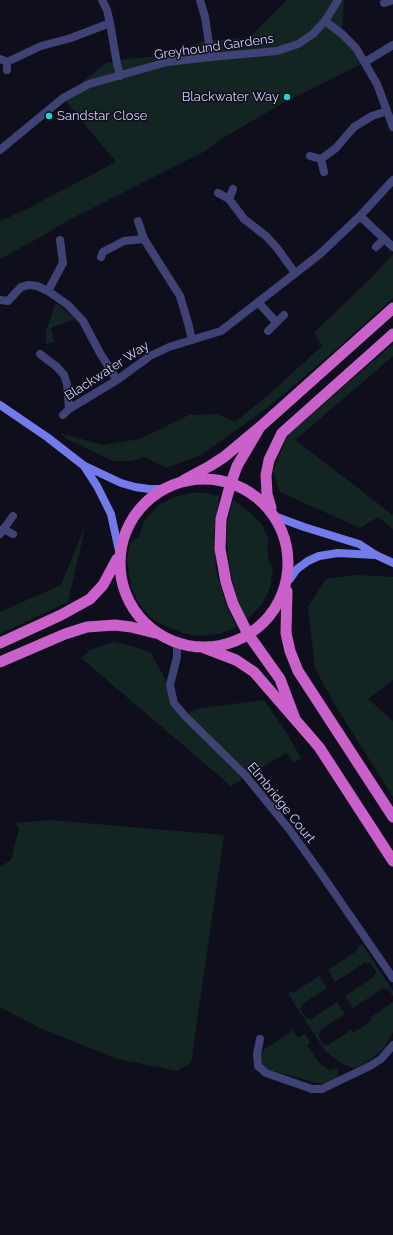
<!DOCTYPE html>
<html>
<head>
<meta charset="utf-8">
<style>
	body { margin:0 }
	canvas { display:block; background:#0f0e1c }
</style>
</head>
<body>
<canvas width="393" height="1235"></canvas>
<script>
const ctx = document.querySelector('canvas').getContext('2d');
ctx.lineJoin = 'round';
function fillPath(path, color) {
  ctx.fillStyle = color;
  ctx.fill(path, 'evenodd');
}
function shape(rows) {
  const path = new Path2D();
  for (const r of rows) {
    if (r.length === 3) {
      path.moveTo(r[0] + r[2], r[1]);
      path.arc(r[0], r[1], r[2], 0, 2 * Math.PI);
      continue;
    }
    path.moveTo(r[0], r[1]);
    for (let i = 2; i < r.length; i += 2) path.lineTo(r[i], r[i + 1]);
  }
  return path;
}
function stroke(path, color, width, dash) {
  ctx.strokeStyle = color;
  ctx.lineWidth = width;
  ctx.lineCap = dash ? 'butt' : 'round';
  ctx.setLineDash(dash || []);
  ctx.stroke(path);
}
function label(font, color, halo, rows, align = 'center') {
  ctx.font = font + ' Raleway,sans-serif';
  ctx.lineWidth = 3;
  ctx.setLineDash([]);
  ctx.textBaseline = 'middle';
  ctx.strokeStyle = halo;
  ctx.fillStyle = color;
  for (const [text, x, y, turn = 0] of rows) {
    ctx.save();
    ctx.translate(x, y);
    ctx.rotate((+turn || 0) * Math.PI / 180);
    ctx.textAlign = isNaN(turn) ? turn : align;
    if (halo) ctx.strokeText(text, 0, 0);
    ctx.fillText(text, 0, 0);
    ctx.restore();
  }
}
fillPath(shape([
	[287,0,344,0,342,33,365,62,281,104,221,139,205,151,65,222,44,235,0,259,0,221,21,212,116,162,63,98,106,63,119,60,168,55,203,41,250,37],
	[393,254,393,298,329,356,267,408,201,455,166,468,145,457,132,461,113,461,67,439,59,433,103,445,140,439,189,415,217,414,235,422,265,398,322,346,314,333,374,275],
	[56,303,75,319,51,328,54,342,46,344,46,331],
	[393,344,393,356,295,440,393,515,393,529,378,517,360,528,280,492,273,471,288,435],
	[190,493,206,493,219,496,214,534,216,570,226,605,237,627,219,634,197,636,183,633,163,625,150,617,138,602,131,587,127,560,130,543,139,536,144,521,160,504,175,497],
	[233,500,251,513,262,525,269,540,267,546,269,562,273,568,270,588,261,605,247,620,238,602,229,566,227,538,228,520],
	[85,527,68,602,0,634,0,612,61,585],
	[356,575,393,577,393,680,368,699,393,721,393,797,333,702,315,668,308,607,326,579],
	[113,642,136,647,151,653,185,716,195,709,202,708,264,700,286,732,301,758,294,762,286,753,231,786,81,658,90,650],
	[50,820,224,835,191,1063,177,1071,118,1059,40,1028,0,1007,0,867,11,860,19,828,15,823],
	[362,944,393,991,393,996,388,989,385,990,384,988,353,1008,345,996,375,976,374,974,377,972,370,963,367,964,366,962,335,982,328,970,358,950,357,948],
	[319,976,327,988,301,1005,302,1008,300,1009,306,1019,308,1018,310,1020,337,1002,345,1014,319,1031,320,1034,318,1035,324,1045,326,1044,328,1045,351,1030,353,1033,372,1020,370,1018,393,1002,393,1032,383,1049,363,1065,352,1068,341,1063,326,1052,288,994,291,991,293,993],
	[293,1030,298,1038,305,1034,310,1042,307,1045,319,1063,329,1070,337,1068,338,1076,328,1082,323,1084,317,1083,266,1069,263,1066,261,1063,260,1057,262,1051]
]), '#122522');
stroke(shape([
	[102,0,107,10,110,23,117,64,120,76],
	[200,0,205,17,211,57],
	[384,3,393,0],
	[325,21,342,34,356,48,377,84,393,127],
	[0,59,7,62,41,46,71,38,110,23],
	[365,62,393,45],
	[7,70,7,62],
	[0,150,63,98,89,84,167,62,211,57,277,51,298,44,313,34,325,21,338,0],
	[310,156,321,159],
	[324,172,321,159,336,148,354,127,372,116,387,111],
	[233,189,229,199,244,219,266,236,277,248,295,273],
	[218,193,229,199],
	[360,216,393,247],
	[138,221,144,239,180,296,188,323,192,340],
	[376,247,384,239],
	[101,257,103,252,124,241,144,239],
	[48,291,63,263,60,240],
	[0,300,8,301,21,287,29,285,37,286,48,291,68,305,83,321,100,353,117,380],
	[258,302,276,322],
	[268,331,284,315],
	[40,354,57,367,64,375,67,384,69,409],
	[63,415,69,409,117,380,150,356,169,347,221,331,320,254,360,216,393,180],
	[3,529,13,534],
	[0,534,13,516],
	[177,643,177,657,170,685,174,703,185,716,245,775,289,829,320,872,393,978],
	[260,1039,257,1054,258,1066,266,1073,312,1089,322,1089,370,1066,381,1059,393,1045]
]), '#3f4274', 8);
stroke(shape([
	[0,405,47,437,83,465,121,483,135,487,149,489,164,489],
	[84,466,97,486,111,514,119,551],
	[277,517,304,527,359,544,376,555,393,563],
	[290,579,297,569,308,561,319,556,338,553,376,555]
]), '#737beb', 8);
stroke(shape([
	[260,427,237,466,230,486,221,519,220,549,226,582,233,604,248,634,280,679,295,719],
	[204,563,84],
	[184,480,210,466,224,457,260,427,393,308],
	[271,508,267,494,266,475,269,460,282,433,393,334],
	[287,591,286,633,290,651,298,671,393,817],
	[0,643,61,615,90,599,103,585,117,559],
	[202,647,236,660,254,672,319,747,393,861],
	[0,662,65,634,87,627,115,625,131,627,155,633]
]), '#ca60ca', 11);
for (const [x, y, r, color] of [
	[287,97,4,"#1ed4d5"],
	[49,116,4,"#1ed4d5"]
]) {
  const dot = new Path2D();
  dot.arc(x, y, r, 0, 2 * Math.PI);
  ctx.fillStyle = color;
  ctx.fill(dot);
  stroke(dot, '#0f0e1c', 1.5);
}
label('13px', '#d0cff8', '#0f0e1c', [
	["Greyhound Gardens",214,47,-8],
	["Blackwater Way",107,371,-33],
	["Elmbridge Court",281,803,51]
]);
label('13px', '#d0cff8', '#0f0e1c', [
	["Blackwater Way",279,97],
	["Sandstar Close",57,116,"left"]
], 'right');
</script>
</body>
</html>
